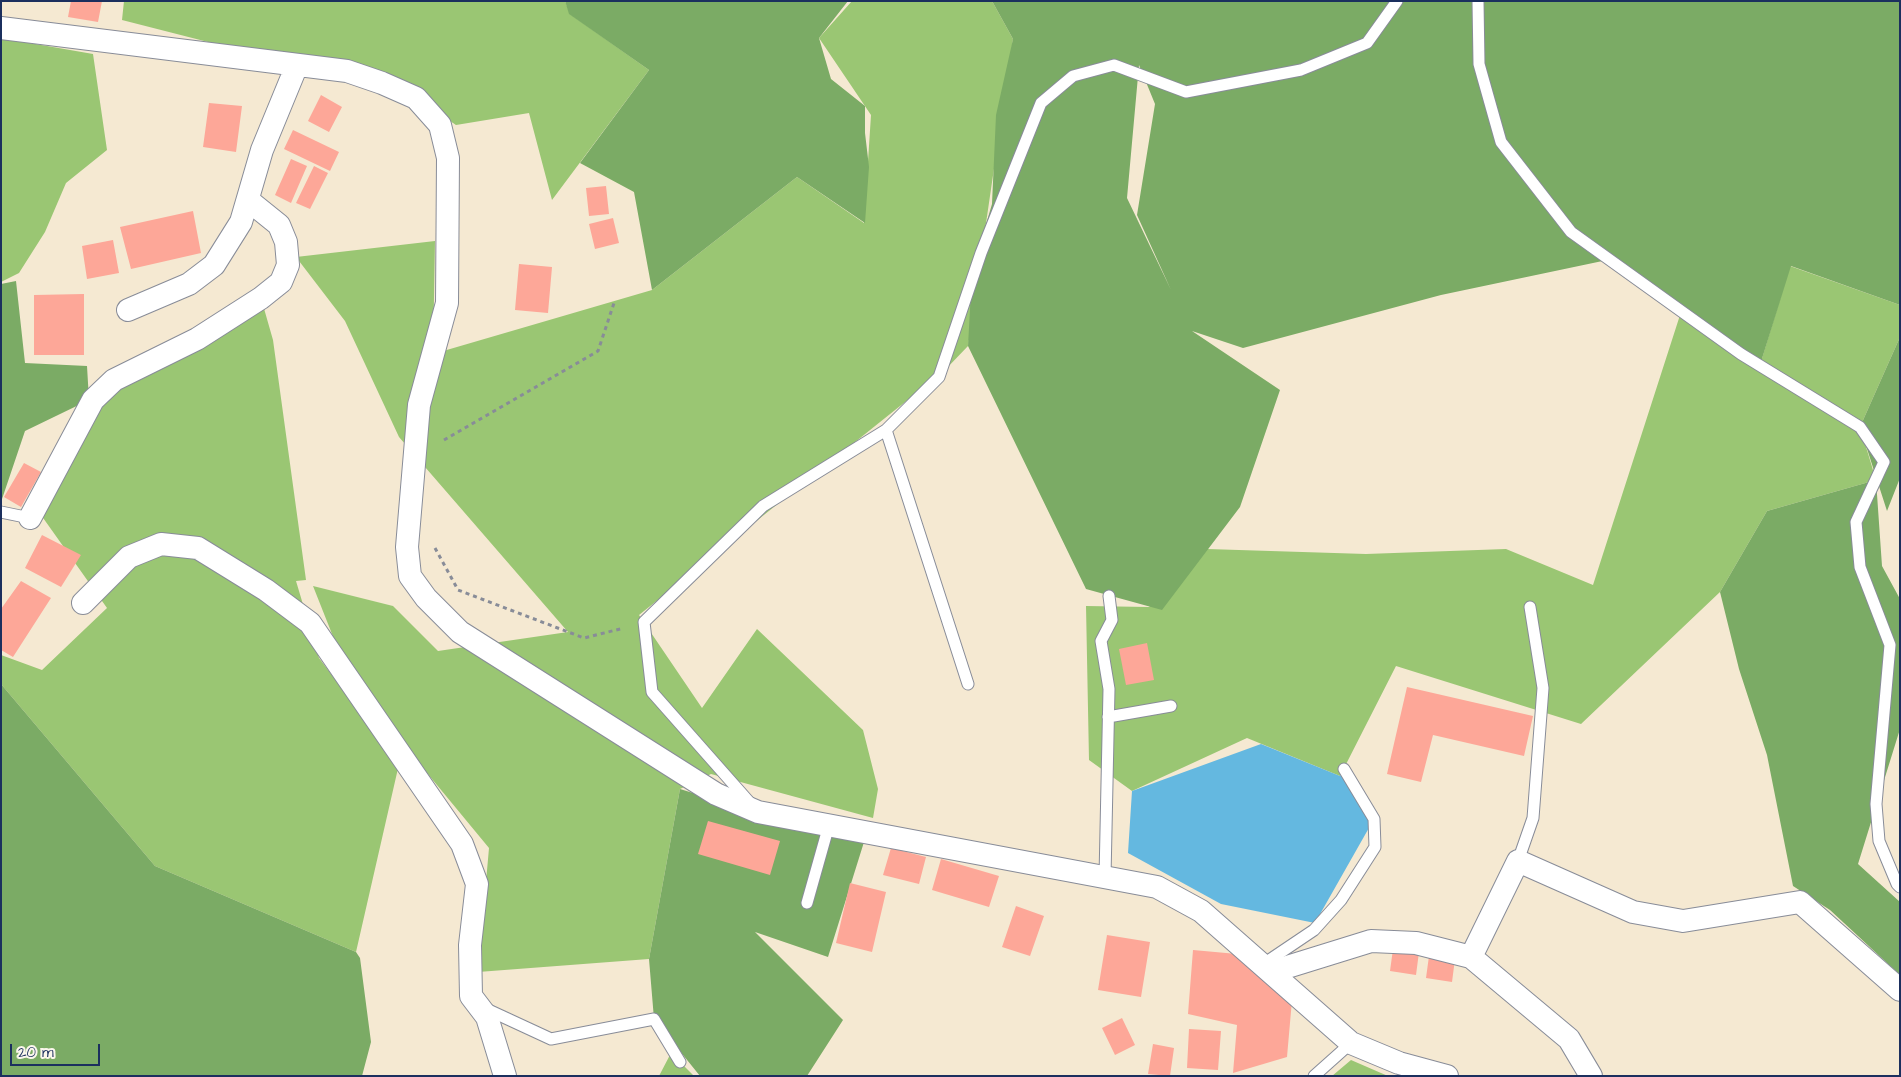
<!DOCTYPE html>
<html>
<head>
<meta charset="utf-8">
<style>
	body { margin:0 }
	#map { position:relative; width:1901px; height:1077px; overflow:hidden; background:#f5e9d2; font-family:"Architects Daughter",sans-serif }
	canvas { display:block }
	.frame { position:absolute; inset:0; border:2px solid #1b2f5e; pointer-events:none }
	.scale { position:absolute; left:10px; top:1044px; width:90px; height:22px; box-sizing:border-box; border:2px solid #1b2f5e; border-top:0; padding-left:6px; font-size:15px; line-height:18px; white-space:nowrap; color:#1b2f5e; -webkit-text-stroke:4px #fbf7ec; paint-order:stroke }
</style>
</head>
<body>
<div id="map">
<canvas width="1901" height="1077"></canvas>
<div class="frame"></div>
<div class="scale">20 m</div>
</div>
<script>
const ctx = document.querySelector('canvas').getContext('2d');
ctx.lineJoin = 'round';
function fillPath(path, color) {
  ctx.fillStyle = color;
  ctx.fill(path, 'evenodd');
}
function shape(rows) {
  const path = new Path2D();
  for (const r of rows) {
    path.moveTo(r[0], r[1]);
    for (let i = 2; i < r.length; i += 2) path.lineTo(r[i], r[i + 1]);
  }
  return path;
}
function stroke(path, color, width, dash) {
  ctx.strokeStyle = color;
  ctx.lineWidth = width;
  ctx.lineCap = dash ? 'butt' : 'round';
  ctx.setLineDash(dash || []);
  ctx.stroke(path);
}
fillPath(shape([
	[124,1,565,1,570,14,649,70,552,200,529,113,456,125,416,98,302,66,122,20],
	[852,1,992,1,1013,39,968,346,945,370,639,615,702,708,757,629,863,730,878,789,873,818,711,774,680,789,649,959,478,972,489,848,375,710,353,687,313,586,393,606,438,651,568,632,399,437,345,321,296,257,435,241,433,354,652,290,797,177,864,223,871,115,819,38],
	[1,38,93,54,107,150,66,183,45,232,19,273,1,282],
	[1790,266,1900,305,1900,337,1860,427,1876,480,1767,511,1720,592,1581,724,1396,666,1340,776,1247,738,1132,791,1089,760,1086,606,1149,607,1207,549,1366,554,1506,549,1593,585,1681,312,1760,365],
	[261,298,273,340,306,580,296,581,319,658,399,764,356,952,155,866,1,684,1,655,42,670,107,608,41,515,93,400],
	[671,1053,694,1076,659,1076],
	[1351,1060,1381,1073,1388,1076,1332,1076]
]), '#9ac673');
fillPath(shape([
	[565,1,848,1,819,38,831,79,865,106,865,133,869,167,865,223,797,177,652,290,634,192,580,163,649,70,569,14],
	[992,1,1900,1,1900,305,1791,266,1760,365,1612,259,1441,295,1243,348,1192,331,1280,390,1240,507,1162,610,1086,589,968,346,972,272,992,204,996,115,1013,39],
	[1139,65,1155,104,1137,215,1171,290,1127,198],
	[16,281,25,363,87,366,89,400,25,431,1,502,1,284],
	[1900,337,1900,478,1887,511,1860,427],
	[1876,480,1882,566,1900,599,1900,729,1858,864,1900,902,1900,975,1830,910,1793,886,1767,755,1739,669,1720,592,1767,511],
	[1,684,155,866,356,952,360,958,371,1042,362,1076,1,1076],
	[680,789,799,826,864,842,828,957,755,932,843,1020,807,1076,700,1076,654,1019,649,959]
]), '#7bab65');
fillPath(shape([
	[1261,744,1340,776,1344,769,1374,819,1315,923,1221,904,1128,853,1132,791]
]), '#64b8e0');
fillPath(shape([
	[71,1,102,1,98,22,68,17],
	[321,95,342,107,329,132,308,121],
	[209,103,242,106,236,152,203,147],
	[293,130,339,152,330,171,284,149],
	[291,159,307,166,291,203,275,195],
	[314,166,328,173,310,209,296,203],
	[606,186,609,214,589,216,586,188],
	[193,211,201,253,131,269,120,227],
	[613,218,619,243,595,249,589,224],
	[113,240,119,273,87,279,82,246],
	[519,264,552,267,548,313,515,310],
	[84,294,84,355,34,355,34,295],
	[24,463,41,472,21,507,4,497],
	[42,535,81,555,61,587,25,568],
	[21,581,51,598,13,657,1,650,1,609],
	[1147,643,1154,680,1126,685,1119,649],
	[1407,687,1533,716,1524,756,1433,735,1421,782,1387,774],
	[708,821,780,841,770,875,698,854],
	[891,848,926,857,919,884,883,875],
	[941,859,999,876,989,907,932,890],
	[850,883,886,892,872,952,836,943],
	[1016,906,1044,916,1030,956,1002,947],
	[1107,935,1150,942,1141,997,1098,990],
	[1393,949,1419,952,1416,975,1390,971],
	[1193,950,1237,954,1292,1000,1287,1057,1233,1073,1237,1025,1188,1014],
	[1429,956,1455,959,1452,982,1426,978],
	[1122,1018,1135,1045,1115,1055,1102,1028],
	[1189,1029,1221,1031,1218,1070,1187,1068],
	[1153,1044,1174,1048,1170,1076,1148,1074]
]), '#fda798');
const lane = shape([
	[1478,1,1479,64,1501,142,1571,232,1741,354,1860,427,1884,462,1856,522,1860,567,1890,645,1876,804,1879,841,1897,884,1900,887],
	[886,430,939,377,981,253,1041,103,1073,76,1114,65,1186,92,1301,70,1367,43,1397,1],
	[1,512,30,518],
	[1108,717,1171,706],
	[750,803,652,692,644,622,763,506,886,430,968,684],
	[1518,861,1533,818,1543,688,1530,607],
	[1105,877,1109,689,1101,641,1112,620,1109,596],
	[807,903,829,825],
	[1262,965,1314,930,1341,900,1375,847,1374,819,1344,769],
	[484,1008,551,1039,654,1019,680,1062],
	[1314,1076,1351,1043]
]);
const street = shape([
	[1,28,347,71,382,83,416,98,440,125,448,158,447,303,419,405,407,547,410,576,426,598,460,632,716,794,758,812,1157,887,1201,911,1351,1043,1399,1063,1447,1076],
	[128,310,189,284,214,265,241,222,262,150,297,65],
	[30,518,93,400,114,380,197,339,261,298,281,282,288,265,286,242,279,225,248,200],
	[83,603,129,557,161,544,198,548,266,590,310,623,462,844,477,884,470,945,471,996,487,1017,505,1076],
	[1271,972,1371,941,1416,943,1471,957],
	[1591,1076,1569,1039,1471,957,1518,861,1633,912,1683,921,1800,902,1900,990]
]);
stroke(lane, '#888c98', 13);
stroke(street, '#888c98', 24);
stroke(shape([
	[444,440,598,351,615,300],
	[435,548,458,590,584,638,624,628]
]), '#888c98', 3, [4, 4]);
stroke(lane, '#fff', 11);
stroke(street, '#fff', 22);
</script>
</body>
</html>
